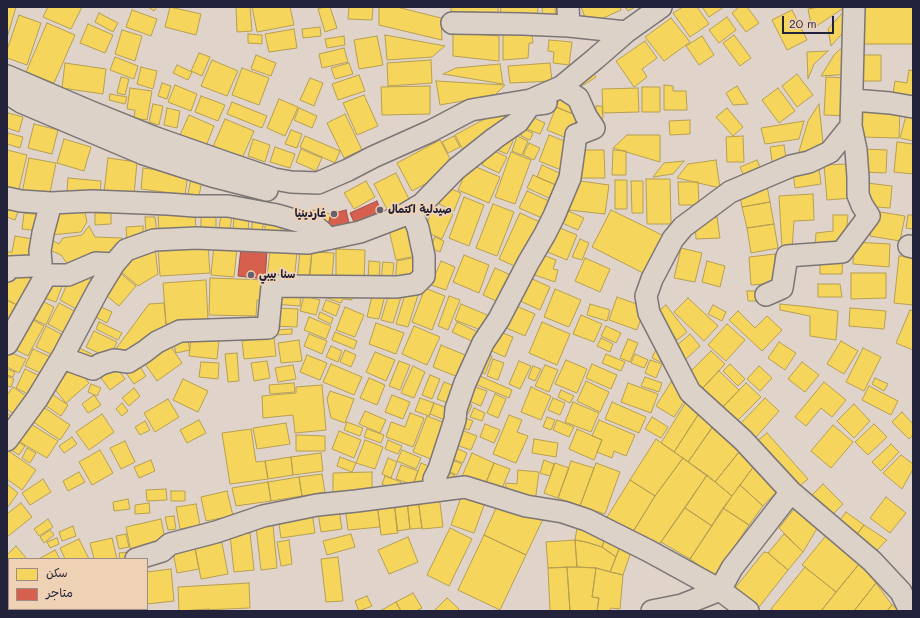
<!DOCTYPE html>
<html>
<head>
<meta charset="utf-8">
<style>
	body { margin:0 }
	#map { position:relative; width:920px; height:618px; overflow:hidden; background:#e0d3ca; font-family:Mali,"Playpen Sans Arabic",sans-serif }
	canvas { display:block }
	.frame { position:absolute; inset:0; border:8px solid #22223b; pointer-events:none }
	.legend { position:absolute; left:8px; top:558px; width:140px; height:52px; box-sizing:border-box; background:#efd2b5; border:1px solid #9d8c84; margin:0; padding:5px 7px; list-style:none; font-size:12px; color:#22223b }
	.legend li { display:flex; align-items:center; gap:8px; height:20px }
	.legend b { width:20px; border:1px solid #9d8c84 }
	.scale { position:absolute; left:782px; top:16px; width:52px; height:18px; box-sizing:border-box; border:2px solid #22223b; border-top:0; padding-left:5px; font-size:12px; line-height:14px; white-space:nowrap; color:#22223b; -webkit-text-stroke:3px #efd2b5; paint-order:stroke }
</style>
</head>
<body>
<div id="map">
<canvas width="920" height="618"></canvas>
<div class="frame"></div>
<ul class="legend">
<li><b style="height:11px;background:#f6d55c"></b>سكن</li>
<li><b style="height:11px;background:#d6604d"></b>متاجر</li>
</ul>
<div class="scale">20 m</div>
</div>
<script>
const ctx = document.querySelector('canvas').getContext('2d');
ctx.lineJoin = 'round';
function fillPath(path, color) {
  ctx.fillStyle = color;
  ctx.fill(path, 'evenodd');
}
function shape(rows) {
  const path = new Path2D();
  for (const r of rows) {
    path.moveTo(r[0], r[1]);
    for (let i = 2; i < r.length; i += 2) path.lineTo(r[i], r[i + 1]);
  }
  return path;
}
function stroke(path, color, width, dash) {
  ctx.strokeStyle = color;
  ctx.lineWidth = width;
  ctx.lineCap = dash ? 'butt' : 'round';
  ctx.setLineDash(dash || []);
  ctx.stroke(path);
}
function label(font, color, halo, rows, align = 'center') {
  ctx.font = font + ' Mali,"Playpen Sans Arabic",sans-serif';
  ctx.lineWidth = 4;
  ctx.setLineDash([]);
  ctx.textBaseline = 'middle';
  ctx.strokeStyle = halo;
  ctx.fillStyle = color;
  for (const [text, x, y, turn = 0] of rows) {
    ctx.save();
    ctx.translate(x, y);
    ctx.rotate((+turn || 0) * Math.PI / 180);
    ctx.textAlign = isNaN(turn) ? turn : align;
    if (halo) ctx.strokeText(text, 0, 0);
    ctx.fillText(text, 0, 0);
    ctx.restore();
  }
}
const homes = shape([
	[7,7,16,7,7,38,7,7],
	[48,7,82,7,71,29,43,17,48,7],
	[148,7,157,7,154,11,148,7],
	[170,7,201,14,196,35,165,27,170,7],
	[236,7,250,7,252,31,237,32,236,7],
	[252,7,290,7,294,25,257,32,252,7],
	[324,7,330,7,337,28,325,32,318,9,324,7],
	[349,7,373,7,372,20,348,19,349,7],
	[379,7,397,7,441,18,442,40,379,25,379,7],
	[451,7,498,7,498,19,475,19,475,12,451,12,451,7],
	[501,7,538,7,537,20,500,18,501,7],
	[542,7,555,7,556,23,543,23,542,7],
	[581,7,620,7,621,10,588,25,581,7],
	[625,7,635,7,628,11,625,7],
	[683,7,697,7,709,24,690,37,673,13,683,7],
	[702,7,724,7,709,17,702,7],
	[739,7,747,7,759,23,746,32,732,13,739,7],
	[819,7,845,7,812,29,808,9,819,7],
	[861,7,913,7,913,44,861,44,861,7],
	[846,9,849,26,831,46,828,29,846,9],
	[132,10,157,19,151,36,126,27,132,10],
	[792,10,807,40,787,50,772,20,792,10],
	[99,13,118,23,113,32,95,22,99,13],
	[19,15,41,23,27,65,7,58,7,50,19,15],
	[727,17,736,30,719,43,709,30,727,17],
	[671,18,690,42,664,61,645,37,671,18],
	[47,23,75,35,54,83,26,72,47,23],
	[88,24,113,35,105,53,80,43,88,24],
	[320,27,321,36,303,38,302,29,320,27],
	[294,29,297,48,269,52,265,34,294,29],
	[122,30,142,36,135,61,115,54,122,30],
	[453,32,499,36,499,61,453,56,453,32],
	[503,32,532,35,533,43,529,43,528,58,503,60,503,32],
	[248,34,262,35,262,44,248,43,248,34],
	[385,35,445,46,432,57,387,60,385,35],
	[734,35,751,58,740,66,723,43,734,35],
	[344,36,345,45,327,48,325,39,344,36],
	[377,36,383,65,359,69,354,40,377,36],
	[702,36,714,55,699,65,686,46,702,36],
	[549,40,572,42,569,65,553,63,554,52,548,51,549,40],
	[850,40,852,74,821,76,834,55,850,40],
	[645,41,657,58,642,69,647,77,634,87,616,61,645,41],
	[344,48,348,62,322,68,319,54,344,48],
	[828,51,814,64,808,79,807,52,828,51],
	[199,53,210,57,202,76,191,71,199,53],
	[256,55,276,63,271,76,251,69,256,55],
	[857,55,881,55,881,81,856,81,857,55],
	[115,57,138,66,134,79,110,70,115,57],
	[212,60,238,71,227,96,201,86,212,60],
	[431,60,432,83,388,86,387,63,431,60],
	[65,63,106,69,103,94,62,88,65,63],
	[349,63,353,74,335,79,331,68,349,63],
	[550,63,552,81,510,83,508,66,550,63],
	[500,64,503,84,443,74,456,68,500,64],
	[177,65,192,72,188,80,173,73,177,65],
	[141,67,157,71,153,89,137,84,141,67],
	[242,68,269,78,259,105,232,95,242,68],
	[591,69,596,77,582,86,577,79,591,69],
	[909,70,913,71,913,97,893,94,895,81,907,83,909,70],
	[797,74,813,95,797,107,782,86,797,74],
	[359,75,365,91,338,100,332,84,359,75],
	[121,77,129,79,125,95,117,93,121,77],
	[826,77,848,78,847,116,824,115,826,77],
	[310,78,323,83,314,106,300,100,310,78],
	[436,81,505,85,495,95,440,105,436,81],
	[162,83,171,86,167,99,158,96,162,83],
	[175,85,197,94,191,111,168,102,175,85],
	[664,85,673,86,673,91,686,91,687,110,664,110,664,85],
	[430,86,430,114,382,115,381,87,430,86],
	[737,86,748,104,733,105,726,93,737,86],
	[642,87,660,87,660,112,642,112,642,87],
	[130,88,152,91,147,120,134,118,135,110,127,109,130,88],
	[638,88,639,112,603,113,602,89,638,88],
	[778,88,795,111,779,123,762,100,778,88],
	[110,94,127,97,125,104,109,100,110,94],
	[364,95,378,126,357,135,343,103,364,95],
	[561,95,578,101,573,114,556,107,561,95],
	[201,96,225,105,218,121,195,112,201,96],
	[279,99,298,107,285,136,267,128,279,99],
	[232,102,267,116,262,128,227,114,232,102],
	[153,104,163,106,159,125,149,122,153,104],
	[819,104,824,153,798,155,808,121,819,104],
	[596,106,602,106,603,118,596,118,596,106],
	[556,107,578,116,569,139,547,130,556,107],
	[167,108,180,111,177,128,164,125,167,108],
	[299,108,317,116,312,128,294,120,299,108],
	[505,108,513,123,463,150,455,135,505,108],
	[727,108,743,127,733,136,716,117,727,108],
	[862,108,900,109,899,138,862,137,862,108],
	[907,112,913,114,913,141,900,138,907,112],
	[8,113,23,117,19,132,7,128,7,117,8,113],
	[345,114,362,150,344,158,327,123,345,114],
	[189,115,214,126,206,146,180,135,189,115],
	[532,117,545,123,540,134,527,129,532,117],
	[225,119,254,131,241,161,212,149,225,119],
	[690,120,690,134,670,135,669,121,690,120],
	[804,121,799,139,765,144,761,128,804,121],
	[34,124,58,130,52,154,28,148,34,124],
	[523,129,533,133,530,140,521,136,523,129],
	[291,130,302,134,297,148,285,144,291,130],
	[8,133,23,137,20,148,7,144,8,133],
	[549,135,572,144,561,170,539,161,549,135],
	[627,135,660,135,660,162,613,148,627,135],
	[305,136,340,151,335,163,300,147,305,136],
	[454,136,460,147,448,153,442,142,454,136],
	[501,136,513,141,507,154,495,149,501,136],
	[517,136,528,141,522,155,512,151,517,136],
	[743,136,744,162,727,162,726,137,743,136],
	[64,139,91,147,84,171,57,163,64,139],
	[253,139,270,145,265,162,248,156,253,139],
	[440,140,455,168,412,191,397,163,440,140],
	[897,142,913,144,913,174,894,172,897,142],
	[529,143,540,148,534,160,523,155,529,143],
	[784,145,787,165,773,168,770,147,784,145],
	[275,147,295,154,290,168,270,162,275,147],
	[301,149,322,158,316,171,296,162,301,149],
	[490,149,507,157,499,173,482,165,490,149],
	[862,149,887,150,886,173,861,172,862,149],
	[7,150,27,155,19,189,7,187,7,150],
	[576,150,604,150,605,178,576,178,576,150],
	[613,150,626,151,626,175,612,175,613,150],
	[511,152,531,160,515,204,495,197,511,152],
	[29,158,56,163,49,198,22,193,29,158],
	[108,158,137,162,134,195,104,192,108,158],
	[716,160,720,188,677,178,688,164,716,160],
	[757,160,761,170,744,176,740,167,757,160],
	[684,161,673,174,653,177,664,163,684,161],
	[469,164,500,177,489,203,458,190,469,164],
	[849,164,852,198,827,200,824,165,849,164],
	[542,165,568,177,563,188,537,177,542,165],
	[143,168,188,174,185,195,141,189,143,168],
	[819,169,821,184,795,188,793,173,819,169],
	[396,173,412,205,390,215,374,184,396,173],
	[533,175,563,188,558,202,527,188,533,175],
	[68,178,101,181,100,195,67,191,68,178],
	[191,179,202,181,198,201,187,199,191,179],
	[646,179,670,179,671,224,647,224,646,179],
	[573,180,609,185,605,214,569,210,573,180],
	[615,180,627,180,627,209,615,209,615,180],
	[366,181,375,197,354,209,344,193,366,181],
	[631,181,643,181,643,213,632,213,631,181],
	[678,182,698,182,699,205,679,205,678,182],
	[867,183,892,186,890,208,865,206,867,183],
	[767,186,770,202,742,207,739,191,767,186],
	[446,187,461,193,454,211,439,204,446,187],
	[527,191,549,201,542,218,519,208,527,191],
	[813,194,814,220,794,221,792,249,782,249,779,196,813,194],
	[464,197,484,205,469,246,449,238,464,197],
	[770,202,774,224,747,228,742,207,770,202],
	[11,203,20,206,15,220,7,217,7,213,11,203],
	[493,204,514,212,497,256,476,248,493,204],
	[434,206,453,214,442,239,424,231,434,206],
	[84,209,87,222,81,232,51,235,49,214,84,209],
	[313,210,331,214,328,225,311,221,313,210],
	[566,210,584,218,578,230,560,222,566,210],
	[611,210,664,236,645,274,592,247,611,210],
	[874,211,905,216,900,241,870,236,874,211],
	[195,212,196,231,159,233,158,214,195,212],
	[24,213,43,215,41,231,22,229,24,213],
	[95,213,111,213,111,224,95,225,95,213],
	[201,213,216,213,216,229,201,229,201,213],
	[520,213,542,223,521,269,499,259,520,213],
	[221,214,232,215,230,230,219,229,221,214],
	[234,215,249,216,248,234,233,232,234,215],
	[833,215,848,215,845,244,815,248,816,233,833,231,833,215],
	[908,215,913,215,913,229,906,228,908,215],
	[145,217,155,217,157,234,146,235,145,217],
	[717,217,720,238,696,239,695,222,717,217],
	[253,218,264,219,262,233,251,232,253,218],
	[267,218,283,220,280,235,264,232,267,218],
	[413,223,421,255,396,260,389,230,413,223],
	[774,224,778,248,751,253,747,228,774,224],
	[89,226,95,237,122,238,121,251,100,255,71,269,61,255,43,247,48,238,59,244,63,238,82,235,89,226],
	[143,226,143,240,127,240,126,227,143,226],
	[555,226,577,235,567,260,545,251,555,226],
	[15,236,39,240,34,261,7,262,7,252,12,252,15,236],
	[435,237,444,241,440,252,430,248,435,237],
	[580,239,589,243,582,260,572,257,580,239],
	[854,242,890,244,889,267,853,264,854,242],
	[208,245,210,273,160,276,158,248,208,245],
	[214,245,237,248,234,277,211,275,214,245],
	[155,248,158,274,138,286,119,270,135,253,155,248],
	[681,248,702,253,695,282,674,278,681,248],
	[336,249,365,250,364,283,336,282,336,249],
	[270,250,297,252,294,281,267,279,270,250],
	[300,251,312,252,308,283,297,281,300,251],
	[312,252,334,253,332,278,310,276,312,252],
	[536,252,556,260,553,269,558,270,555,282,529,273,536,252],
	[775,254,777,283,751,285,749,257,775,254],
	[820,254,843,255,842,274,820,274,820,254],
	[464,255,489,265,479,293,453,282,464,255],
	[421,256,415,282,395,282,397,261,421,256],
	[899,256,913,256,913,305,894,303,899,256],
	[585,258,610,269,600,292,575,281,585,258],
	[369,261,380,262,379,282,368,281,369,261],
	[441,261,455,267,446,290,431,285,441,261],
	[707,261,725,266,720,287,702,282,707,261],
	[383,262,394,263,392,281,381,281,383,262],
	[12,268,33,278,19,306,7,300,7,279,12,268],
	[495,268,515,277,503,304,483,295,495,268],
	[119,272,136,286,119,306,102,292,119,272],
	[851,273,886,273,886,298,851,299,851,273],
	[79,274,96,282,80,311,60,300,70,278,79,274],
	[526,276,550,287,540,310,516,299,526,276],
	[210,278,266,280,265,300,257,300,256,316,209,315,210,278],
	[51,279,63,284,56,302,44,298,51,279],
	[206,280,208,321,166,324,163,283,206,280],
	[818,284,840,284,842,297,818,297,818,284],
	[407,288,419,292,408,327,396,324,407,288],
	[425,288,445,296,432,330,412,322,425,288],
	[275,289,301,291,300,306,274,304,275,289],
	[555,289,581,300,569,327,544,317,555,289],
	[390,290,402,294,393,323,381,320,390,290],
	[747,291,757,291,758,301,748,301,747,291],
	[373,292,385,295,379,319,367,317,373,292],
	[352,294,352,300,343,299,341,303,324,297,352,294],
	[304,296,320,300,316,315,300,311,304,296],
	[449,296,460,300,448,330,438,326,449,296],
	[617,297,645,307,637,330,609,320,617,297],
	[36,298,54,307,46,325,27,316,36,298],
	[688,298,718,326,704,341,674,312,688,298],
	[7,300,19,306,7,329,7,300],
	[326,300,340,305,336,316,322,310,326,300],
	[59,303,78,313,66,334,48,324,59,303],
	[164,303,166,324,170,331,128,359,115,350,149,304,164,303],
	[461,304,492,317,486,332,455,320,461,304],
	[590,304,610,310,607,321,587,315,590,304],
	[780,304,810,307,838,311,836,340,810,336,810,316,780,310,780,304],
	[514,305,535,314,525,336,504,327,514,305],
	[666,305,687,332,677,340,656,313,666,305],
	[713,305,726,312,722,321,708,314,713,305],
	[99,306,112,312,107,323,94,316,99,306],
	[345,307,364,315,355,337,336,330,345,307],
	[275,308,298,309,297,327,274,326,275,308],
	[850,308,886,311,884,329,849,326,850,308],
	[910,310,913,311,913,350,896,343,910,310],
	[738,311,755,328,767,316,782,330,762,351,729,320,738,311],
	[320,312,333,318,331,324,318,318,320,312],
	[581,315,602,324,594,342,573,334,581,315],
	[26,316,44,326,28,356,10,347,26,316],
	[309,317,331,326,326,339,304,330,309,317],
	[99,322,122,333,118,340,96,329,99,322],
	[457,322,484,335,480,345,452,332,457,322],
	[542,322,570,334,557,365,529,353,542,322],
	[376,323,404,333,396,354,369,344,376,323],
	[727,324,745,340,726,361,708,345,727,324],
	[46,326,65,336,55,356,36,347,46,326],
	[414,326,440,337,427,365,402,354,414,326],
	[606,326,621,333,616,343,601,336,606,326],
	[292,329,292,334,275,335,275,330,292,329],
	[493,329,513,337,505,357,485,348,493,329],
	[94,331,117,342,109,358,86,347,94,331],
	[335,332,357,341,354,349,332,340,335,332],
	[309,334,327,341,322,354,304,346,309,334],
	[690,334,700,346,685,360,674,348,690,334],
	[187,337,190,350,176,353,173,340,187,337],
	[274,337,276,356,244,359,242,341,274,337],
	[191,338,219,340,217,359,189,356,191,338],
	[601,338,613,344,610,352,597,346,601,338],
	[628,339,638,343,630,362,620,358,628,339],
	[299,340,302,361,281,363,278,343,299,340],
	[841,341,858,351,844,374,827,364,841,341],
	[779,342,796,353,785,370,768,358,779,342],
	[169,344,182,363,157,381,143,361,169,344],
	[441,345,472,358,463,379,433,367,441,345],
	[331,346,342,351,338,362,326,357,331,346],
	[79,348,98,357,93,367,74,358,79,348],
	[863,348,881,357,864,391,846,382,863,348],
	[33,349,53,358,45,375,25,366,33,349],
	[656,349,669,355,665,364,652,358,656,349],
	[345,350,356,355,351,367,340,362,345,350],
	[711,351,725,364,699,392,684,378,711,351],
	[9,352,26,359,19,373,7,367,7,357,9,352],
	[375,352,395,360,386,381,366,372,375,352],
	[237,353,239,381,228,382,225,354,237,353],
	[484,353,492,356,485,374,477,370,484,353],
	[606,354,625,362,621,371,602,363,606,354],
	[635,354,648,360,644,368,631,363,635,354],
	[307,355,327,363,320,380,300,372,307,355],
	[493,359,504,363,498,380,487,376,493,359],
	[566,360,587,369,577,393,555,384,566,360],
	[650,360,662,364,656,378,645,373,650,360],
	[267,361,270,378,254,381,251,363,267,361],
	[399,361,410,365,400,390,389,386,399,361],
	[519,361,531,366,520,389,509,384,519,361],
	[137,362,146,376,134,384,124,370,137,362],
	[201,362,219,363,218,379,199,377,201,362],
	[802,362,819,375,805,392,788,379,802,362],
	[331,364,362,377,354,395,323,382,331,364],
	[592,364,617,375,611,389,586,378,592,364],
	[730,364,745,379,738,386,723,371,730,364],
	[293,365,296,379,278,382,275,368,293,365],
	[545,365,558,370,549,392,535,386,545,365],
	[75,366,89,383,66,403,52,386,75,366],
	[413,366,425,372,414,398,401,393,413,366],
	[533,366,541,369,535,381,528,378,533,366],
	[759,366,772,378,760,391,747,379,759,366],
	[116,367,125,379,110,390,101,378,116,367],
	[7,369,15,372,13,377,7,375,7,369],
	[25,369,44,378,34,397,16,388,25,369],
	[719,371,739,390,719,411,699,392,719,371],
	[473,373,512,390,509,398,470,382,473,373],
	[430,375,440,379,432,399,422,395,430,375],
	[7,376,14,379,11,387,7,386,7,376],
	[645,377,662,383,659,392,641,386,645,377],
	[369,378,385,385,377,405,360,398,369,378],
	[875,378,888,384,884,391,872,384,875,378],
	[183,379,208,391,198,412,173,400,183,379],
	[586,381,609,392,600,412,577,401,586,381],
	[444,382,460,388,454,405,437,399,444,382],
	[671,382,689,394,674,417,656,406,671,382],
	[824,382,846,400,832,417,821,408,806,426,795,417,824,382],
	[294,383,295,392,270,394,269,385,294,383],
	[628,383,658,394,651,413,621,402,628,383],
	[746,383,761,397,733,425,719,411,746,383],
	[91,384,101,388,97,396,88,392,91,384],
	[322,385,326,430,295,433,293,415,263,418,262,396,296,393,296,387,322,385],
	[469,385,487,391,481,406,464,399,469,385],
	[869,386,898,401,891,415,862,400,869,386],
	[13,387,32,400,19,418,7,409,7,395,13,387],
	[531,387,551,396,541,420,521,412,531,387],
	[134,388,140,396,129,406,122,398,134,388],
	[561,390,574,396,570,403,558,397,561,390],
	[330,391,354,399,345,423,331,418,327,399,330,391],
	[49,392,68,405,61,416,42,403,49,392],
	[495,394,506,399,498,418,487,413,495,394],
	[94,395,101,405,88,413,82,404,94,395],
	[392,395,410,402,403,419,385,412,392,395],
	[420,398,434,403,429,416,415,411,420,398],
	[553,398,565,403,560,415,548,410,553,398],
	[765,398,779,411,756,437,741,423,765,398],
	[168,399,179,417,155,432,144,413,168,399],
	[462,402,472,405,468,414,458,411,462,402],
	[573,402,599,413,591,432,565,422,573,402],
	[612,402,646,417,639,433,605,419,612,402],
	[686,402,700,412,674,452,661,443,686,402],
	[122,403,128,411,122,416,116,409,122,403],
	[434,403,455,411,450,422,430,414,434,403],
	[39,404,70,425,60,440,29,419,39,404],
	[854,404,870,421,854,438,837,421,854,404],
	[474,408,485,413,482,421,470,417,474,408],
	[365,411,386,420,380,433,359,424,365,411],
	[700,412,715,423,688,462,674,452,700,412],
	[902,412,913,424,913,435,909,439,892,422,902,412],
	[7,413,15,420,7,429,7,413],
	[410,413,424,418,413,447,386,437,391,422,405,427,410,413],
	[102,414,114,432,89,450,76,432,102,414],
	[509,415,522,420,517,432,528,436,516,463,493,454,509,415],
	[427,416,450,425,436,461,413,452,427,416],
	[461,416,473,421,469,430,458,426,461,416],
	[547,417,555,420,551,430,543,427,547,417],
	[652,417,668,427,661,438,645,429,652,417],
	[199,420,206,433,187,443,180,430,199,420],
	[557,420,574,427,569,437,553,430,557,420],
	[599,420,635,435,626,456,614,451,612,458,597,452,602,440,592,436,599,420],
	[26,421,58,441,47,458,15,439,26,421],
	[145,421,150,430,140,435,135,427,145,421],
	[347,422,363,428,360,436,344,430,347,422],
	[286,423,290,444,257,449,253,428,286,423],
	[485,424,500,430,494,443,480,437,485,424],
	[874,424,887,437,868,455,855,442,874,424],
	[833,425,853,442,831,468,811,451,833,425],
	[456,428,477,436,471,450,450,443,456,428],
	[712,428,739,452,715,482,688,462,712,428],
	[251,429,256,462,265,461,268,479,230,484,222,433,251,429],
	[367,429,384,435,381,443,364,437,367,429],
	[577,429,602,440,594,460,569,449,577,429],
	[339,431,361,440,354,458,332,449,339,431],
	[767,433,808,479,796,489,755,443,767,433],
	[296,435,325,436,325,451,296,451,296,435],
	[72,437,77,444,64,453,59,446,72,437],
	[14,439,25,446,19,455,8,448,14,439],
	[534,439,558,443,556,457,532,453,534,439],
	[656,439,683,458,655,496,630,480,656,439],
	[365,440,383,447,375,469,356,463,365,440],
	[388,440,402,446,398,454,385,449,388,440],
	[125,441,135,462,121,469,110,448,125,441],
	[891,444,899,452,881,471,872,462,891,444],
	[454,447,467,453,463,463,450,458,454,447],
	[27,448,36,453,30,463,22,458,27,448],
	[7,450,36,470,22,490,7,479,7,450],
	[100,450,113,473,92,485,79,462,100,450],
	[402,450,421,458,416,469,397,461,402,450],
	[739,452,754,466,732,496,715,482,739,452],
	[321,453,323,471,293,475,291,457,321,453],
	[472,453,494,463,483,490,460,481,472,453],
	[901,455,913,464,913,469,902,489,883,473,901,455],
	[291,457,293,475,268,479,265,461,291,457],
	[340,457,356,463,352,472,337,466,340,457],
	[388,458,397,462,391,478,382,474,388,458],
	[683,458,707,475,656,549,631,535,655,496,683,458],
	[450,459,462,464,457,475,445,470,450,459],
	[151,460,155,471,139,478,134,467,151,460],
	[544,460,554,464,550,476,540,473,544,460],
	[571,461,594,468,580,506,558,498,571,461],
	[421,463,436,469,427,491,413,485,421,463],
	[494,463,510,469,499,496,483,490,494,463],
	[555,463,569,468,558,498,544,493,555,463],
	[596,463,620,472,605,514,580,506,596,463],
	[401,465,418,471,413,485,396,479,401,465],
	[754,466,778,490,763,506,740,485,754,466],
	[518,470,539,472,535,502,505,498,506,483,517,484,518,470],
	[79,472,85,482,68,491,63,481,79,472],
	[372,472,372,493,333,493,333,473,372,472],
	[322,474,325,492,302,496,299,477,322,474],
	[438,474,454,474,455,486,438,474],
	[707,475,732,496,712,526,685,508,707,475],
	[385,476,401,482,398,490,382,484,385,476],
	[299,477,302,496,271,501,268,482,299,477],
	[43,479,51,492,30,505,22,493,43,479],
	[630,480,655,496,631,535,604,522,630,480],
	[268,482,271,501,236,506,232,488,268,482],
	[7,484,18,493,7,508,7,484],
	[823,484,843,504,830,517,810,497,823,484],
	[740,485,763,506,749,525,723,508,740,485],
	[166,489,167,500,147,501,146,490,166,489],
	[171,491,185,491,185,501,171,501,171,491],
	[227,491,233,516,206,521,201,497,227,491],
	[463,492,486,500,474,533,451,525,463,492],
	[439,495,443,527,422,529,418,498,439,495],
	[886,497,906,513,890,533,870,518,886,497],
	[418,498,422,528,410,529,407,500,418,498],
	[128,499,130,509,114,511,113,502,128,499],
	[500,499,543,519,526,555,484,535,500,499],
	[407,500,410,529,397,531,394,501,407,500],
	[394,501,398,533,381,535,377,503,394,501],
	[21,503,32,517,7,537,7,514,21,503],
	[149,503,150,513,135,514,135,505,149,503],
	[377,503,380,527,348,530,345,507,377,503],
	[196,504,200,525,180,529,176,507,196,504],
	[798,504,819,525,803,552,779,528,798,504],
	[685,508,712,526,690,559,661,542,685,508],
	[723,508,749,525,715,576,690,559,723,508],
	[339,510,342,529,321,532,318,513,339,510],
	[846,512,864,525,855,537,837,524,846,512],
	[312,513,315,533,281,538,278,517,312,513],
	[174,516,176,529,168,530,165,517,174,516],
	[48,519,53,527,39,536,34,529,48,519],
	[161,519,166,544,131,552,126,527,161,519],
	[273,525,277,568,261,570,256,526,273,525],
	[864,525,887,540,873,554,855,537,864,525],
	[73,526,76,536,62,541,59,532,73,526],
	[450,528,472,539,449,586,427,575,450,528],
	[577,528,595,530,606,535,602,547,586,542,575,540,577,528],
	[50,530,54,535,44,543,40,537,50,530],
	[250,533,254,570,234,572,230,535,250,533],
	[828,533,859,564,836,592,802,565,828,533],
	[126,534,129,547,119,549,116,536,126,534],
	[351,534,355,547,327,555,323,541,351,534],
	[784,534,803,552,788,570,768,553,784,534],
	[484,535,526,555,500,610,458,590,484,535],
	[606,535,621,544,616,557,602,547,606,535],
	[408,537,418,562,389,574,378,550,408,537],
	[57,538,59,544,50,548,47,542,57,538],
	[112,538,117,559,94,559,90,543,112,538],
	[221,538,228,574,201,579,194,543,221,538],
	[79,539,89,559,65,559,60,548,79,539],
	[289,540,292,564,281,566,277,542,289,540],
	[575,540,577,567,548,568,546,542,575,540],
	[575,540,586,542,602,547,616,557,610,572,596,568,577,567,575,540],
	[194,543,199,569,177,573,172,547,194,543],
	[621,544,632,549,623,575,610,572,621,544],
	[16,546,27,559,9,559,9,561,7,559,7,555,16,546],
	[55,550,60,559,39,559,55,550],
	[130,552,131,557,120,559,119,553,130,552],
	[764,552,768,553,788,570,759,607,735,588,764,552],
	[338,557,343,601,326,602,321,559,338,557],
	[859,564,876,583,854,611,821,611,859,564],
	[567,567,570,611,550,611,548,568,567,567],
	[567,567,577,567,596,568,592,597,599,598,597,611,570,611,567,567],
	[805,567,836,592,821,611,774,611,771,609,805,567],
	[596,568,623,575,620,609,611,608,610,611,597,611,599,598,592,597,596,568],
	[171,569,174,601,147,604,147,572,171,569],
	[9,582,9,600,7,602,7,583,9,582],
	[249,583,250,608,179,611,178,587,249,583],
	[876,583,892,605,887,611,854,611,876,583],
	[413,593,422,608,416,611,401,611,396,602,413,593],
	[367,596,372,606,359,611,355,601,367,596],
	[447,598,459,609,457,611,434,611,447,598],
	[396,602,401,611,380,611,396,602],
	[892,605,900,611,887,611,892,605],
	[15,609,45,609,45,611,16,611,15,609],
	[45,609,89,609,89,611,45,611,45,609],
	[97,609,135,609,135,611,97,611,97,609],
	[209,609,210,611,179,611,209,609]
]);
fillPath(homes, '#f6d55c');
stroke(homes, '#b69f52', 1);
const shops = shape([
	[377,201,384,219,358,231,350,213,377,201],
	[346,210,350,228,333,232,328,225,331,214,346,210],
	[241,248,267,251,265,279,238,276,241,248]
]);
fillPath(shops, '#d6604d');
stroke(shops, '#a04d48', 1);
const minor = shape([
	[568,7,569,26],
	[452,23,523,24,569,26,626,32],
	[7,76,91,112,153,137,227,163,274,179,291,182,318,183,348,170,373,157,431,131,471,110,531,100,561,87,595,59,626,32,661,7],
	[7,93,21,102,144,154,212,176,267,190],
	[853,100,890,103,913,107],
	[851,126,830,152,809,162,791,166,730,192,683,227,673,239,652,279,646,296,649,313,690,392,743,440,791,492,872,561,901,592,910,611],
	[7,198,21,201,51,203,92,201,168,204,195,206,228,206,277,215,315,226,322,232,328,239],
	[909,246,913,247],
	[7,271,10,267,32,266,41,262,40,251,43,233,51,203],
	[46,275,68,275,96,263,114,264],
	[766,295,782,288,787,256,842,252,869,216,862,205,858,195,858,177,856,150,851,126,854,7],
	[7,344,46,275],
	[63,356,68,360,93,369,101,364,114,360,128,362,144,352,157,342,180,331,268,328,272,286,397,287,416,284,424,276,424,256,418,228,411,211],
	[7,440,37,399,63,356,98,290,114,264,126,250,154,240,196,238,308,243,360,232,402,216,422,204,456,169,495,138,518,122,530,105,546,103],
	[434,491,434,479,439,469,455,420,456,409,465,383,483,343,499,319,528,263,545,234,554,216,570,178,576,135,594,128,586,116,578,98,561,87],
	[136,559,162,551,170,544,216,532,263,516,317,505,356,501,465,487,526,506,563,512,587,520,649,551,720,590,748,611],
	[7,608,9,607],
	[652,611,682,605,720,590,732,568,791,492]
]);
stroke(minor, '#7c7677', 24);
stroke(minor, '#ddd2c8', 21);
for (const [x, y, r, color] of [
	[380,210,4,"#64606d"],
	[334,214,4,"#64606d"],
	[251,275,4,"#64606d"]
]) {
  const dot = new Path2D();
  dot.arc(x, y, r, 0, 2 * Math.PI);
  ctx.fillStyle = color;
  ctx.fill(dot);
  stroke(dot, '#efd2b5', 1.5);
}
label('bold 11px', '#22223b', '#efd2b5', [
	["صيدلية اكتمال",388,210],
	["غاردينيا",326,214,"right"],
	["سنا بيبي",259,275]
], 'left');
</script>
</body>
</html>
